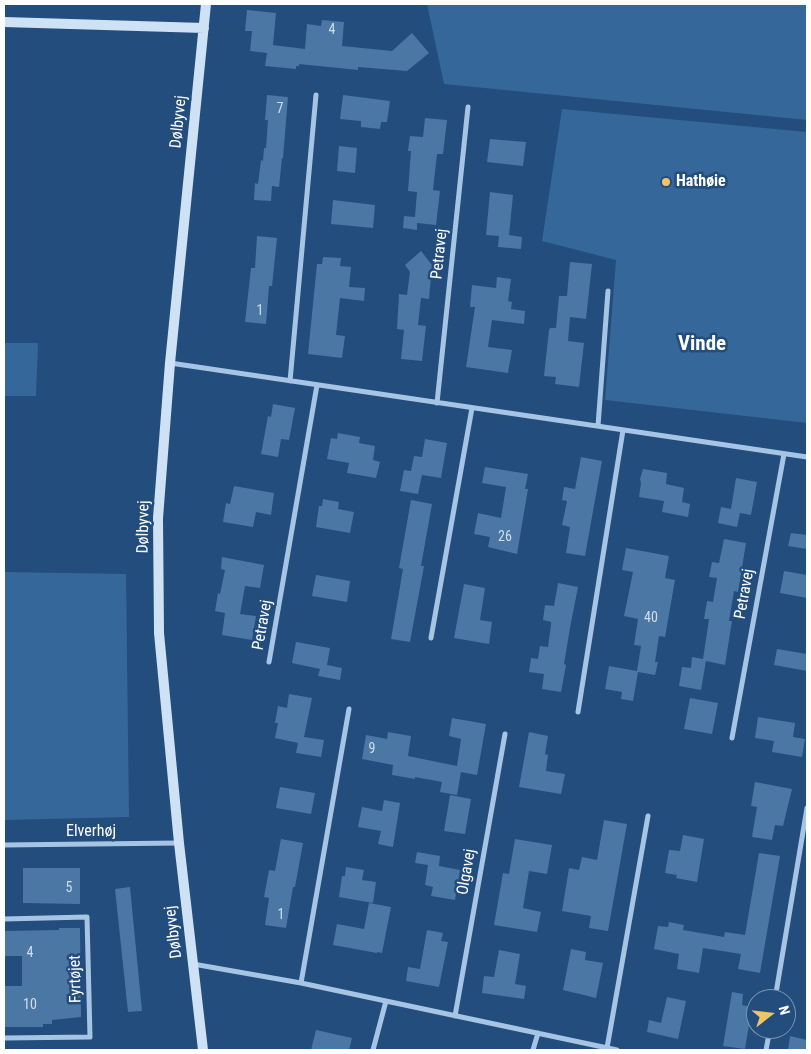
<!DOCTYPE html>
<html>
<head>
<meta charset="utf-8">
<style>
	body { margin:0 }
	#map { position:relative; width:811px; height:1054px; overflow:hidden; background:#224d7c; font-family:"Roboto Condensed",sans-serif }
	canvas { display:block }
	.frame { position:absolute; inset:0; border:5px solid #fff; pointer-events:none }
	.north { position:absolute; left:746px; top:989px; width:50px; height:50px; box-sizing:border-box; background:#224d7c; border:1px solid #7a94b0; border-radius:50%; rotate:74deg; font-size:14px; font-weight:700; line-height:20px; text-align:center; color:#fff }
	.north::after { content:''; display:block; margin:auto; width:18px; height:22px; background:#f1c468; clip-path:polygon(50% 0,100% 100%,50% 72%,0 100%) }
</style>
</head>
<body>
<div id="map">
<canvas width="811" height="1054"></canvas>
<div class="frame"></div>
<div class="north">N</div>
</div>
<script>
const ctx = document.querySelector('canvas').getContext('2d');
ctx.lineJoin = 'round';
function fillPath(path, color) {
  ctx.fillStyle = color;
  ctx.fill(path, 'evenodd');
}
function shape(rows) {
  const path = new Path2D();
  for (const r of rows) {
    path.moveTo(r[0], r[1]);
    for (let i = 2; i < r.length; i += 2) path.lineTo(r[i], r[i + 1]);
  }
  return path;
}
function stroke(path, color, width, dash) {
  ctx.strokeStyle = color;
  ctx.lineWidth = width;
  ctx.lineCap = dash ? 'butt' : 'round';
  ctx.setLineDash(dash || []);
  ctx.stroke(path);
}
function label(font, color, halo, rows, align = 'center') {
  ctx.font = font + ' "Roboto Condensed",sans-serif';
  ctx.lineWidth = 5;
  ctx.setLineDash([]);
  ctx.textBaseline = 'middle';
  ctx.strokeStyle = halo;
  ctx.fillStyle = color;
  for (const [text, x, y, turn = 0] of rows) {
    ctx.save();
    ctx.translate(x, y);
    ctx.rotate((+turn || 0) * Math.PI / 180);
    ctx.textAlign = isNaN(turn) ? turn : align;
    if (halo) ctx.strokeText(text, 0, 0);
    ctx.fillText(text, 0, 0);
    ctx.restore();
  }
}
fillPath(shape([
	[427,4,807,4,807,120,444,84],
	[562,109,807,132,807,423,605,400,616,260,542,241],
	[4,343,38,343,36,396,4,396],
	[4,572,126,574,129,817,4,820]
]), '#36679a');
fillPath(shape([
	[247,10,276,13,273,45,305,49,307,24,321,26,322,20,344,22,342,46,392,51,412,33,429,53,407,71,358,67,358,70,299,64,299,66,296,66,296,69,265,66,267,53,250,51,252,31,245,31],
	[267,95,288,97,283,158,282,158,279,187,272,186,271,201,254,200,255,183,258,184,261,160,263,161,264,148,266,148,268,120,265,120],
	[343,95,390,101,387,122,381,122,380,129,361,127,361,121,340,119],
	[425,118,447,120,443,154,437,154,433,190,440,191,436,225,417,223,417,230,403,228,404,216,415,217,417,192,408,191,411,151,408,151,410,136,423,137],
	[490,139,526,142,523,166,487,162],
	[339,146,357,148,355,173,337,171],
	[490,192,513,195,509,235,522,237,521,249,498,247,499,236,486,235],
	[333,200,375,205,373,228,331,224],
	[257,236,277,238,272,286,269,286,266,324,245,322,251,268,255,268],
	[421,251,432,265,429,299,421,298,418,325,426,326,422,361,401,359,404,330,397,329,399,294,407,295,410,272,405,265],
	[323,257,341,258,340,266,351,267,349,287,365,288,364,301,340,298,336,335,345,336,342,358,308,354,317,264,322,264],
	[570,262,592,264,586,319,570,317,568,341,584,343,579,387,555,384,556,377,544,376,549,330,550,328,556,328,559,296,567,296],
	[497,277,511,279,508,301,512,302,511,309,525,311,524,324,492,320,488,347,512,350,508,373,466,367,475,307,470,307,472,285,496,288],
	[273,404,295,408,289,440,281,439,278,457,261,454,268,416,271,417],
	[338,433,360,437,359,443,375,446,373,460,380,462,376,478,347,473,349,463,327,459,331,438,337,439],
	[425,439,447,443,441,478,422,475,418,494,400,491,404,470,411,471,414,456,422,457],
	[581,457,602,461,585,556,566,553,570,527,562,525,567,501,562,500,564,487,575,489],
	[485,467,528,474,525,489,528,489,517,554,488,547,490,537,474,534,478,513,501,518,506,487,482,483],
	[643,469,667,473,666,484,684,488,682,502,690,504,688,517,662,512,664,501,639,497,641,483,640,479],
	[736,478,757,482,751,515,740,513,737,527,718,523,721,507,731,509],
	[234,486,274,493,271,515,256,512,253,527,223,522,226,503,230,504],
	[323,499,339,502,338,509,354,512,350,533,316,527,319,506,322,506],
	[411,500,432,504,421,566,424,566,410,642,391,639,403,569,399,568],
	[791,533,807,535,807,549,788,546],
	[724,539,746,543,738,592,734,591,729,621,732,621,725,665,706,661,701,690,679,686,682,667,691,668,692,657,703,659,709,619,704,619,707,601,713,602,717,578,709,577,712,562,719,563],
	[626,548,669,556,665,578,675,580,665,637,659,636,655,662,658,662,655,675,638,672,633,701,621,699,622,692,605,689,609,666,637,671,641,646,634,645,638,619,624,616,633,572,622,570],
	[222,557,264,565,260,588,245,586,240,614,256,616,252,640,222,635,225,613,215,611,218,593,220,594,225,570,221,569],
	[784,571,807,575,807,598,780,593],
	[316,575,350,581,347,602,312,596],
	[558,583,578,587,570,628,564,664,566,665,561,692,542,689,544,674,529,672,531,658,538,659,540,646,548,647,551,625,551,622,543,620,545,605,554,606],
	[464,584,485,588,480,620,492,622,489,644,454,638],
	[296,642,330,648,327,665,342,668,340,680,318,676,320,669,292,663],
	[777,649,807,654,807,671,774,665],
	[289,694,312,698,304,737,324,740,321,757,296,753,298,743,275,738,278,723,275,723,278,706,287,708],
	[690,698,718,703,712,734,684,729],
	[758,717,795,723,793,737,805,739,802,757,772,752,774,741,755,738],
	[452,718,486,724,477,775,461,772,457,795,440,792,442,782,415,777,415,779,392,775,393,765,362,759,366,735,387,739,388,732,411,736,408,756,457,766,461,739,449,736],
	[529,732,548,736,545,754,548,755,546,771,565,774,561,794,519,787],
	[755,782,792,789,783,826,775,825,772,840,752,837,757,807,751,806],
	[280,787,315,793,311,814,276,808],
	[450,795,471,799,465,834,444,831],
	[384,800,400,803,393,847,378,844,381,831,358,827,362,807,382,811],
	[604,820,627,824,608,931,589,928,591,916,562,911,569,868,579,870,582,857,597,860],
	[683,835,704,839,697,882,676,878,677,875,665,873,669,850,680,851],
	[281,839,303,843,295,887,293,887,286,928,265,925,269,898,264,897,269,870,275,871],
	[515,839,552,845,547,874,529,871,523,908,541,912,537,932,494,925,503,873,509,874],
	[417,852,440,856,439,866,460,870,455,900,431,896,433,887,425,885,428,865,415,863],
	[759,853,780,856,760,973,738,969,741,954,703,948,699,973,677,969,679,954,654,949,658,926,668,927,669,922,684,925,683,930,724,937,725,932,745,935],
	[346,867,364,870,362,880,376,882,373,903,339,897,342,876,345,876],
	[23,868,80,868,80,904,23,903],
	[130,887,142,1011,128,1012,115,889],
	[369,903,391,907,382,953,377,952,377,953,333,945,337,924,364,929],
	[59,928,80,928,81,1017,52,1020,52,1024,43,1024,43,1027,4,1027,4,986,22,986,22,956,4,956,4,931,59,930],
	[427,930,443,933,441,941,448,942,439,987,406,981,408,967,420,969],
	[571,949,586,952,585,960,603,963,596,998,563,990],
	[499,950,520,954,515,984,526,986,524,999,482,993,484,976,494,977],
	[732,992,743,994,742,1005,752,1007,745,1049,723,1046],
	[667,997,686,1001,678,1039,647,1032,649,1020,661,1023],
	[316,1030,352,1038,349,1050,311,1050],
	[790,1036,807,1040,807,1050,788,1050]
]), '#4b77a5');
stroke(shape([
	[170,363,807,457],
	[290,381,316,95],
	[437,403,468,107],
	[598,426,608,291],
	[431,638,472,408],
	[269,662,317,385],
	[578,712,623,430],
	[732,738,784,454],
	[4,845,179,843],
	[4,919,87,917,90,1037,4,1038],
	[193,964,301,983,617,1050],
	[301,983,349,709],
	[775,999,807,808],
	[455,1016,505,734],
	[607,1048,648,816],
	[373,1050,386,1001],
	[533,1050,538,1033],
	[766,1050,770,1029]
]), '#a6c5e5', 5);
stroke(shape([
	[4,22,204,28],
	[203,1050,179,843,159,633,158,518,170,363,206,4]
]), '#cfe1f5', 10);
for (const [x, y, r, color] of [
	[666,182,5,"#f1c468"]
]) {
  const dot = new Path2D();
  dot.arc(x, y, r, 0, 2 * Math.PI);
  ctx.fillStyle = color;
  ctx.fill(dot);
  stroke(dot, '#224d7c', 2);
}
label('14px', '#d2dde8', null, [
	["4",332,30],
	["7",280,109],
	["1",260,311],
	["26",505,537],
	["40",651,618],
	["9",372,749],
	["5",69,888],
	["1",281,915],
	["4",30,953],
	["10",30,1005]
]);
label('16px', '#fff', '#224d7c', [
	["Dølbyvej",179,122,-84],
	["Petravej",440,254,-84],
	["Dølbyvej",144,527,-89],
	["Petravej",745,594,-80],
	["Petravej",263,625,-80],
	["Elverhøj",91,832],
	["Olgavej",467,872,-80],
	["Dølbyvej",174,932,-97],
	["Fyrtøjet",76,979,-91]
]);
label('bold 16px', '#fff', '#224d7c', [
	["Hathøie",676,182]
], 'left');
label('bold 21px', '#fff', '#224d7c', [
	["Vinde",702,345]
]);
</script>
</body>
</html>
